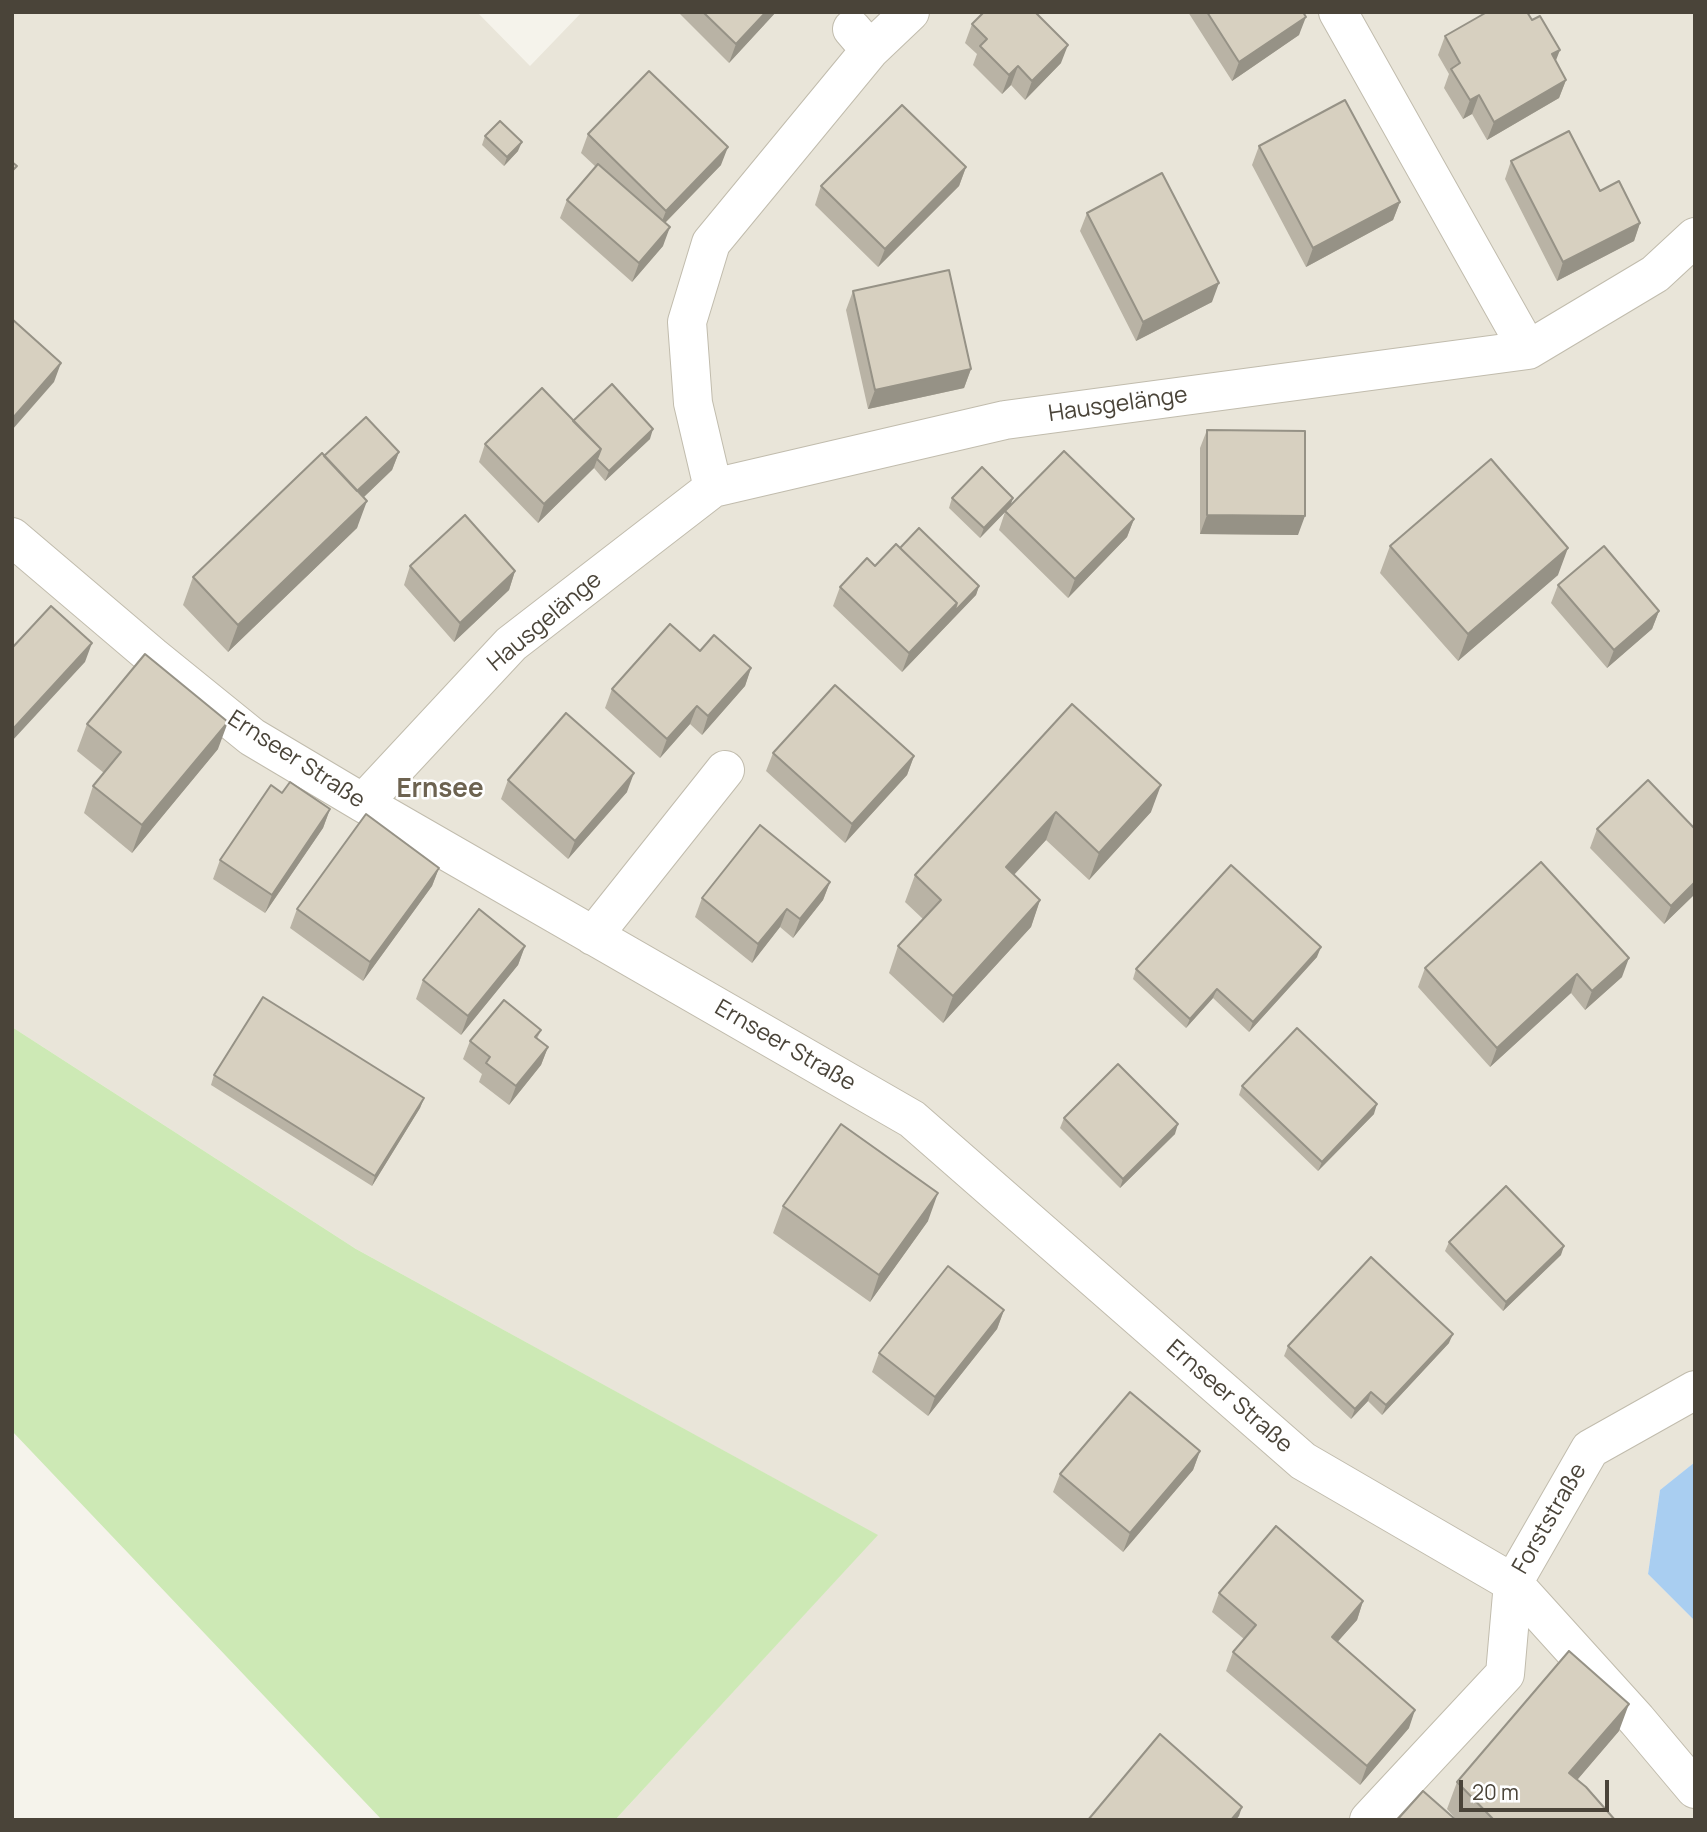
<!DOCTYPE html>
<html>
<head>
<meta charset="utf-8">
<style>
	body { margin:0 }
	#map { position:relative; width:1707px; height:1832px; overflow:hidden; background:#f5f3eb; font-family:Manrope,sans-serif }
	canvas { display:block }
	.frame { position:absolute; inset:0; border:14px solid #4a4439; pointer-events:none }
	.scale { position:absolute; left:1459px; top:1780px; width:150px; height:32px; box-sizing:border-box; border:4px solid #4a4439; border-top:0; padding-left:9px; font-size:21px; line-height:24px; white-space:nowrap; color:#4a4439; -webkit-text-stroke:5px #fff; paint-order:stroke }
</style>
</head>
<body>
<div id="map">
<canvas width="1707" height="1832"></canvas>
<div class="frame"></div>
<div class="scale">20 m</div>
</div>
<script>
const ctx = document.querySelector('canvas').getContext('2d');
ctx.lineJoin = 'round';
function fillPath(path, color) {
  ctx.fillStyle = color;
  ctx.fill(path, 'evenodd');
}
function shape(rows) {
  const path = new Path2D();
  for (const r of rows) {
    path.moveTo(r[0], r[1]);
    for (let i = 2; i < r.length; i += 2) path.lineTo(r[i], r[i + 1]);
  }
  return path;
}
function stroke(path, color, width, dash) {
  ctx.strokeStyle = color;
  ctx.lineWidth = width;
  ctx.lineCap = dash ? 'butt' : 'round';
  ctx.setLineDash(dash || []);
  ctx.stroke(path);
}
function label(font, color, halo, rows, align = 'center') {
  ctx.font = font + ' Manrope,sans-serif';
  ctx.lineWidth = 5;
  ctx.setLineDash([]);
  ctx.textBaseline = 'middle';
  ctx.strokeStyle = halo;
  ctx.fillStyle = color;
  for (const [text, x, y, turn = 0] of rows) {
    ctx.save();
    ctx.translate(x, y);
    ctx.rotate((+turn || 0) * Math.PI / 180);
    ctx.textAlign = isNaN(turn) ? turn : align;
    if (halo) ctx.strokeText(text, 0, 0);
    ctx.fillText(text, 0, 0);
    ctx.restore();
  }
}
fillPath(shape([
	[12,12,477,12,530,66,582,12,1695,12,1695,1462,1660,1490,1648,1574,1695,1621,1695,1820,615,1820,877,1535,356,1249,12,1027]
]), '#e9e5d9');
fillPath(shape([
	[12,1027,356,1249,878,1535,615,1820,382,1820,12,1431]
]), '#cde9b5');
fillPath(shape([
	[1695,1462,1695,1621,1648,1574,1660,1490]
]), '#a9cef1');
const minor = shape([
	[1338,12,1528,350],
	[870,50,910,12],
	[713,488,693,403,687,322,711,243,870,50,852,29],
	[12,537,152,656,252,737,363,803,912,1119,1303,1461,1513,1583,1637,1720,1695,1789],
	[363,803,511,644,713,488,1005,420,1528,350,1655,274,1695,237],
	[593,936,725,770],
	[1369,1820,1505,1674,1513,1583,1590,1449,1695,1390]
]);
stroke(minor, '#c1bcad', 40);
stroke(minor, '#fff', 38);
fillPath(shape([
	[678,12,776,12,729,63],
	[1188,12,1303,12,1299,35,1232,81],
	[972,24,1061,63,1025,100,1011,85,1002,94,973,65,977,54,965,43],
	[1445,36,1555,61,1566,80,1559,98,1487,140,1472,114,1463,119,1444,88,1449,74,1438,55],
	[588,134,721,165,665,223,663,246,632,282,560,218,567,200,596,167,581,153],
	[485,136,518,151,504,166,482,145],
	[1259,146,1400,202,1393,220,1306,267,1252,165],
	[1511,161,1600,191,1640,223,1634,241,1557,281,1505,179],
	[966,167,959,186,878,267,815,205,821,186],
	[1087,213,1212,302,1136,341,1080,231],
	[853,291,971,369,964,388,868,409,846,310],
	[573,421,650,439,605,481,594,468,538,523,479,462,485,444],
	[1207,430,1298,535,1200,534,1200,448],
	[399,452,392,470,364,497,357,528,228,652,183,605,193,577,324,456],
	[952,498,1010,506,1134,519,1127,537,1068,598,999,530,1005,512,980,538,949,508],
	[1390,546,1558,575,1458,661,1380,573],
	[900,548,979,586,976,595,902,672,833,606,840,587,875,566],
	[410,566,515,571,509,590,454,642,404,585],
	[1558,585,1659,611,1652,629,1607,668,1551,603],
	[700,651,751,668,745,686,702,735,690,724,660,758,605,708,612,689],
	[1072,704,1151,812,1089,880,1046,840,1014,875,1040,900,1031,927,943,1023,889,973,898,946,923,919,905,902,915,875],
	[87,724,218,749,132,853,84,813,93,786,104,773,77,751],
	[773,753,914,756,907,775,845,843,766,771],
	[508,780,627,792,568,859,501,799],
	[282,793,330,809,323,828,265,913,213,879,220,860],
	[1597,829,1695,829,1695,894,1664,924,1590,848],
	[439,868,432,886,363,981,290,928,297,909],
	[830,882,823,900,793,938,780,927,752,963,695,917,702,898],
	[525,946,518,965,461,1035,416,999,423,980],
	[1317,957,1249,1032,1213,998,1186,1028,1133,979,1136,969],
	[1425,968,1622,977,1585,1010,1571,993,1490,1067,1418,987],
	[541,1030,537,1039,548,1047,541,1065,509,1105,479,1082,482,1074,463,1059,470,1041],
	[214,1075,424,1098,420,1108,372,1186,211,1085],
	[1242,1086,1374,1114,1318,1171,1239,1095],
	[1064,1118,1175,1134,1120,1188,1060,1128],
	[783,1206,928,1221,870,1302,773,1233],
	[1449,1242,1561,1255,1503,1311,1445,1251],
	[1004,1310,997,1329,928,1416,872,1372,879,1353],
	[1449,1343,1382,1415,1368,1401,1351,1419,1284,1356,1288,1346],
	[1200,1451,1193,1470,1123,1552,1053,1492,1060,1474],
	[1219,1593,1363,1601,1357,1620,1337,1642,1409,1728,1360,1785,1226,1671,1233,1652,1244,1639,1212,1612],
	[1619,1731,1577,1780,1615,1820,1457,1820,1447,1809,1457,1782]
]), '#b9b3a5');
fillPath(shape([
	[766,12,776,12,729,63,736,44],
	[1306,17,1299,35,1232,81,1239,62],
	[1068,45,1061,63,1025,100,1032,81],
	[1560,50,1553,68,1552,54],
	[1018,66,1011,85,1002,94,1009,75],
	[1566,80,1559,98,1487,140,1494,122],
	[1479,95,1472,114,1463,119,1470,100],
	[522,142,518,151,504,166,507,157],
	[728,147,721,165,659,229,666,211],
	[966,167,959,186,878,267,885,249],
	[1400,202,1393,220,1306,267,1313,248],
	[1640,223,1634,241,1557,281,1563,262],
	[670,227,663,246,632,282,639,263],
	[1219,283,1212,302,1136,341,1143,322],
	[61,363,54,382,12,430,12,419],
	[971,369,964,388,868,409,875,390],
	[653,429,650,439,605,481,609,471],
	[601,449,594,468,538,523,544,504],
	[399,452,392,470,345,515,351,497],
	[1013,498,1010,507,980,538,984,528],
	[367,501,357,528,228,652,238,625],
	[1207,515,1305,516,1298,535,1200,534],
	[1134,519,1127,537,1068,598,1075,579],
	[1568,548,1558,575,1458,661,1468,634],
	[515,571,509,590,454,642,460,623],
	[979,586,976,595,902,672,909,653,957,603],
	[1659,611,1652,629,1607,668,1614,650],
	[92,643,85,662,12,741,12,730],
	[751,668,745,686,702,735,708,716],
	[697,706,690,724,660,758,667,739],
	[228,722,218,749,132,853,142,825],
	[914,756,907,775,845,843,852,824],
	[634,773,627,792,568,859,575,841],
	[1161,785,1151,812,1089,880,1099,853],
	[330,809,323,828,265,913,272,895],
	[1056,812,1046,840,996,894,1006,867],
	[439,868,432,886,363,981,370,962],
	[830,882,823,900,793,938,800,919],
	[1695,882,1695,894,1664,924,1671,906],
	[1040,900,1031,927,943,1023,953,996],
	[787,909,780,927,752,963,758,944],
	[525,946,518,965,461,1035,468,1016],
	[1321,947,1317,957,1249,1032,1253,1022],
	[1629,958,1622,977,1585,1010,1592,991],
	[1577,974,1571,993,1490,1067,1497,1048],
	[1217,989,1213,998,1186,1028,1190,1019],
	[548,1047,541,1065,509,1105,516,1086],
	[424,1098,420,1108,372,1186,375,1176],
	[1377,1104,1374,1114,1318,1171,1322,1162],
	[1178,1124,1175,1134,1120,1188,1123,1179],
	[938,1193,928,1221,870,1302,879,1275],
	[1564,1246,1561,1255,1503,1311,1506,1302],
	[1004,1310,997,1329,928,1416,935,1397],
	[1453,1334,1449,1343,1382,1415,1386,1405],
	[1371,1392,1368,1401,1351,1419,1355,1409],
	[1200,1451,1193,1470,1123,1552,1130,1533],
	[1363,1601,1357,1620,1325,1656,1332,1637],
	[1629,1704,1619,1731,1560,1800,1569,1773],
	[1415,1710,1409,1728,1360,1785,1367,1766],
	[1242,1807,1239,1816,1236,1820,1231,1820]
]), '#969286');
const building = shape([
	[703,12,766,12,736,44,703,12],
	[984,12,1035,12,1068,45,1032,81,1018,66,1009,75,980,46,987,39,972,24,984,12],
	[1207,12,1303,12,1306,17,1239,62,1207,12],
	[1487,12,1527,12,1532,20,1540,16,1560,50,1552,54,1566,80,1494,122,1479,95,1470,100,1451,69,1460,63,1445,36,1487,12],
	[649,71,728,147,666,211,588,134,649,71],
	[1345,100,1400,202,1313,248,1259,146,1345,100],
	[902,105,966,167,885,249,821,186,902,105],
	[500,121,522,142,507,157,485,136,500,121],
	[1569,131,1600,191,1619,181,1640,223,1563,262,1511,161,1569,131],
	[12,162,17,166,12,171,12,162],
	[598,164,670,227,639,263,567,200,598,164],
	[1162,173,1219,283,1143,322,1087,213,1162,173],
	[949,270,971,369,875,390,853,291,949,270],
	[12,319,61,363,12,419,12,319],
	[612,384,653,429,609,471,597,459,601,449,573,421,612,384],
	[542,388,601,449,544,504,485,444,542,388],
	[366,417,399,452,357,491,324,456,366,417],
	[1207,430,1305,431,1305,516,1207,515,1207,430],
	[1064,451,1134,519,1075,579,1005,511,1064,451],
	[322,453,367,501,238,625,193,577,322,453],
	[1491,459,1568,548,1468,634,1390,546,1491,459],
	[982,467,1013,498,984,528,952,498,982,467],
	[465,515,515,571,460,623,410,566,465,515],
	[919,528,979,586,954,612,957,603,900,548,919,528],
	[896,544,957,603,909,653,840,587,867,558,875,566,896,544],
	[1604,546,1659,611,1614,650,1558,585,1604,546],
	[51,606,92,643,12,730,12,648,51,606],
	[670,624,700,651,714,635,751,668,708,716,697,706,667,739,612,689,670,624],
	[145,654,228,722,142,825,93,786,121,752,87,724,145,654],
	[835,685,914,756,852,824,773,753,835,685],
	[1072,704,1161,785,1099,853,1056,812,1006,867,1040,900,953,996,898,946,941,900,915,875,1072,704],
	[566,713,634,773,575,841,508,780,566,713],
	[1648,780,1695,829,1695,882,1671,906,1597,829,1648,780],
	[290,782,330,809,272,895,220,860,271,785,282,793,290,782],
	[366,814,439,868,370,962,297,909,366,814],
	[760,825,830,882,800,919,787,909,758,944,702,898,760,825],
	[1541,862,1629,958,1592,991,1577,974,1497,1048,1425,968,1541,862],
	[1231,865,1321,947,1253,1022,1217,989,1190,1019,1136,969,1231,865],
	[479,909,525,946,468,1016,423,980,479,909],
	[263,997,424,1098,375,1176,214,1075,263,997],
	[504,1000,541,1030,535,1037,548,1047,516,1086,486,1063,490,1057,470,1041,504,1000],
	[1297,1028,1377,1104,1322,1162,1242,1086,1297,1028],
	[1118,1064,1178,1124,1123,1179,1064,1118,1118,1064],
	[841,1124,938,1193,879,1275,783,1206,841,1124],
	[1506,1186,1564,1246,1506,1302,1449,1242,1506,1186],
	[1371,1257,1453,1334,1386,1405,1371,1392,1355,1409,1288,1346,1371,1257],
	[948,1266,1004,1310,935,1397,879,1353,948,1266],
	[1130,1392,1200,1451,1130,1533,1060,1474,1130,1392],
	[1276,1526,1363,1601,1332,1637,1415,1710,1367,1766,1233,1652,1256,1625,1219,1593,1276,1526],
	[1569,1651,1629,1704,1569,1773,1586,1787,1615,1820,1494,1820,1457,1782,1569,1651],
	[1160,1734,1242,1807,1231,1820,1088,1820,1160,1734],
	[1423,1791,1456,1820,1397,1820,1423,1791]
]);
fillPath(building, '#d7d0c0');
stroke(building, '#969286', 2);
label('23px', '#4a4439', '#fff', [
	["Hausgelänge",1118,405,-8],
	["Hausgelänge",545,622,-40],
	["Ernseer Straße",296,760,33],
	["Ernseer Straße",785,1046,30],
	["Ernseer Straße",1229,1397,41],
	["Forststraße",1550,1519,-60]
]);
label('bold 26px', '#6d6350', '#fff', [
	["Ernsee",440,790]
]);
</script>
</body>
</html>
